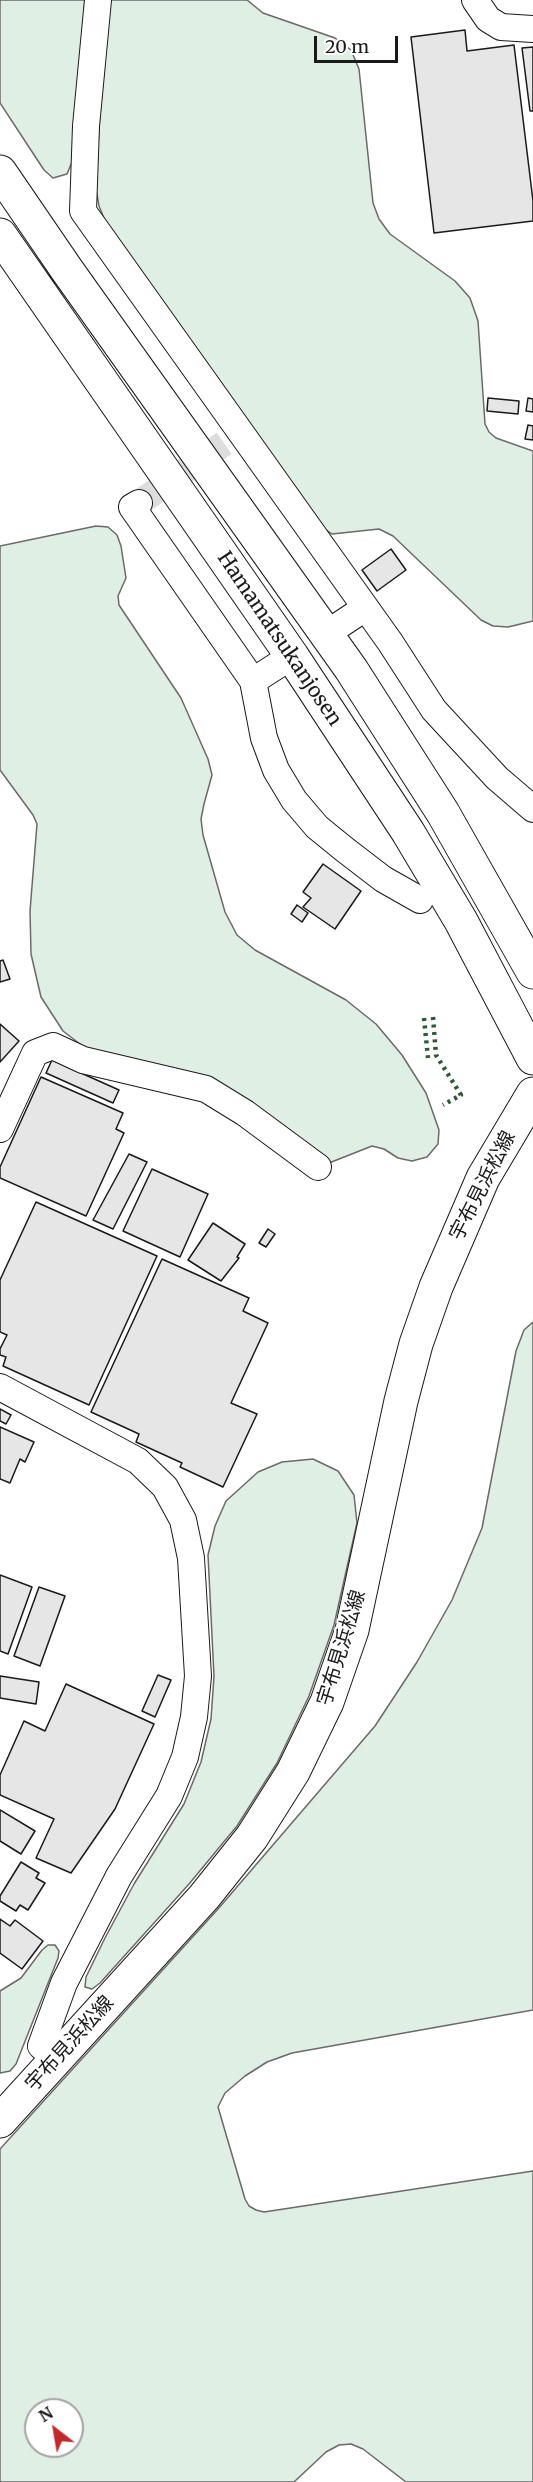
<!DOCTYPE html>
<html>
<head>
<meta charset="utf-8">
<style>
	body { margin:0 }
	#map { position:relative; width:533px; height:2482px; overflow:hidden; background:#fff; font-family:Merriweather,serif }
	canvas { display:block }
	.north { position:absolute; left:24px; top:2398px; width:60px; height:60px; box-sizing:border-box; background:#fff; border:2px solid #a3a3a3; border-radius:50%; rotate:329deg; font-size:16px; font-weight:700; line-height:24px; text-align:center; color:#1a1a1a }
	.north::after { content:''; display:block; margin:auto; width:21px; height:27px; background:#c62828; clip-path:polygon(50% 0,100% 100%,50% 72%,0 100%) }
	.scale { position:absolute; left:314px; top:36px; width:84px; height:27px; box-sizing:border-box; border:3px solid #1a1a1a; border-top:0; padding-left:8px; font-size:18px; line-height:21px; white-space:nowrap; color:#1a1a1a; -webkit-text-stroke:4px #fff; paint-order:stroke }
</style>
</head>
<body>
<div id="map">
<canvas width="533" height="2482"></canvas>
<div class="north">N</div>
<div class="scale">20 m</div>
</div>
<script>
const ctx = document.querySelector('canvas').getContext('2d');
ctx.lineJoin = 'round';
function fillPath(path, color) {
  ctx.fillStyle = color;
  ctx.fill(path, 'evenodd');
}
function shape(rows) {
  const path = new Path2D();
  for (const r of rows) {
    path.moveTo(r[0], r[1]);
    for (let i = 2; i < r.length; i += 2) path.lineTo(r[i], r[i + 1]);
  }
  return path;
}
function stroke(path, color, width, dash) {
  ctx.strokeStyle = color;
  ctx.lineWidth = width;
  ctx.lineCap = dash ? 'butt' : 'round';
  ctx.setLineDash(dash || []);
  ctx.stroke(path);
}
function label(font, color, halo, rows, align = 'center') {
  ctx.font = font + ' Merriweather,"Noto Sans JP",serif';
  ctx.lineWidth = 4.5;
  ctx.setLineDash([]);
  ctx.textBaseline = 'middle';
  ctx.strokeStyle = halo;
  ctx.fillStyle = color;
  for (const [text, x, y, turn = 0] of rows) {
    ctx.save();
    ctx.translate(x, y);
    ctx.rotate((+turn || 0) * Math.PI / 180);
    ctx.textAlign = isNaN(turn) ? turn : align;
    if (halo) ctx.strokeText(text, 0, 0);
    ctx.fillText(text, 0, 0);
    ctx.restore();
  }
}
const green = shape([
	[0,0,85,0,72,162,67,174,53,178,44,170,0,103,0,0],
	[110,0,247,0,263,13,335,38,351,50,359,69,373,203,379,219,390,234,455,281,470,298,478,321,485,424,489,432,496,438,533,451,533,621,508,627,493,626,481,620,393,536,379,529,332,534,322,527,106,223,99,206,96,189,99,127,110,0],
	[96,526,108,527,117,535,121,546,126,578,118,596,119,605,181,698,208,759,212,775,204,804,201,819,203,835,225,912,237,935,255,950,346,1000,376,1024,402,1055,426,1093,439,1130,438,1144,427,1157,412,1161,398,1158,384,1149,372,1146,329,1163,249,1107,93,1054,63,1031,41,997,31,954,30,911,37,824,33,815,0,770,0,546,96,526],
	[533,1322,533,2010,292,2053,267,2062,245,2076,225,2093,218,2107,245,2199,249,2206,256,2210,264,2212,533,2171,533,2482,406,2482,363,2449,351,2444,339,2445,326,2452,294,2482,0,2482,0,2149,218,1909,375,1726,417,1662,452,1600,482,1528,516,1351,524,1330,533,1322],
	[36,2410,72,2410,72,2446,36,2446,36,2410],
	[313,1459,338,1471,354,1495,357,1523,334,1625,309,1696,277,1763,237,1826,189,1884,100,1983,92,1989,85,1987,86,1977,105,1938,134,1884,184,1804,201,1762,211,1719,214,1676,208,1555,215,1526,226,1501,258,1472,282,1462,313,1459],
	[48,1945,55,1945,59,1951,58,1958,16,2064,10,2071,0,2073,0,1991,21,1978,42,1950,48,1945]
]);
fillPath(green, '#e0efe3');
stroke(green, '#6a6a6a', 1.5);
const building = shape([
	[465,30,467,51,514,45,533,201,533,221,434,233,411,37,465,30],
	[533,47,533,111,530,111,522,48,533,47],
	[488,398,519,401,518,414,487,411,488,398],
	[528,398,533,399,533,412,526,411,528,398],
	[528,425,533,426,533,440,525,439,528,425],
	[391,549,406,570,377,591,362,570,391,549],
	[323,864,361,891,335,929,303,907,311,898,303,892,323,864],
	[297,905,308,913,302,922,291,914,297,905],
	[3,960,10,979,0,982,0,961,3,960],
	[0,1024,19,1041,0,1062,0,1024],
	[52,1060,119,1090,113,1103,46,1073,52,1060],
	[41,1077,123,1113,116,1129,124,1133,86,1216,0,1178,0,1167,41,1077],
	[129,1154,147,1162,113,1229,93,1220,129,1154],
	[152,1169,208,1194,180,1257,123,1231,152,1169],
	[36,1202,157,1256,89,1405,3,1366,6,1357,0,1355,0,1349,7,1335,0,1332,0,1280,36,1202],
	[213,1223,245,1244,237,1257,239,1258,221,1281,188,1260,213,1223],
	[268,1229,275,1234,266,1247,259,1243,268,1229],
	[162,1259,249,1298,243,1311,268,1323,231,1403,257,1414,223,1487,180,1467,182,1463,136,1442,139,1434,91,1412,162,1259],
	[0,1409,11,1415,6,1424,0,1421,0,1409],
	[0,1427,34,1442,25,1462,20,1459,10,1483,0,1479,0,1427],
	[0,1575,32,1587,8,1654,0,1651,0,1575],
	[39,1587,65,1596,40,1666,14,1656,39,1587],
	[158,1675,171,1680,155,1717,142,1711,158,1675],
	[0,1676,39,1682,36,1704,0,1698,0,1676],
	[66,1684,154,1724,115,1809,71,1873,36,1858,54,1819,0,1795,0,1775,24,1721,45,1731,66,1684],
	[0,1810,35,1831,21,1854,0,1841,0,1810],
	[21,1862,39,1873,36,1878,45,1883,28,1910,20,1905,16,1911,0,1901,0,1896,21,1862],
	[0,1919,10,1926,15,1920,43,1941,22,1969,0,1953,0,1919]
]);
fillPath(building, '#e6e6e6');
stroke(building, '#1a1a1a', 1.5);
stroke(shape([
	[139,503,229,440]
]), '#ddd', 26, [26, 13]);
const street = shape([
	[98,0,86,126,83,211,390,642,434,710,497,778,533,809],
	[475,0,488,19,501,27,533,29],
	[139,503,132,507,253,681,264,738,276,770,294,800,317,827,344,849,383,879,420,900],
	[326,634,365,608],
	[253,681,292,656],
	[0,1129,35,1053,53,1046,83,1060,206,1089,245,1113,318,1167],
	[0,1387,138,1461,165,1487,183,1520,191,1558,198,1676,194,1717,185,1757,169,1796,119,1876,64,1983,41,2046,56,2059]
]);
const secondary = shape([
	[0,2121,204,1897,252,1837,293,1772,327,1702,352,1630,401,1401,416,1344,436,1287,483,1178,533,1094]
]);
const primary = shape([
	[0,172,67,270,351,669,443,813,533,972],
	[0,235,292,656,408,832,461,921,533,1058]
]);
stroke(street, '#1a1a1a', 28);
stroke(secondary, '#1a1a1a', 35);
stroke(primary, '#1a1a1a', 35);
stroke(street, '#fff', 26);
stroke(secondary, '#fff', 33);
stroke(primary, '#fff', 33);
stroke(shape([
	[433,1017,436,1055,461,1095,443,1105],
	[424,1018,428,1058]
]), '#2b5a34', 4.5, [3, 4.5]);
label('20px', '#1a1a1a', '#fff', [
	["Hamamatsukanjosen",279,639,56],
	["宇布見浜松線",483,1186,-63],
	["宇布見浜松線",342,1648,-73],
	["宇布見浜松線",70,2044,-48]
]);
</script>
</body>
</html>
